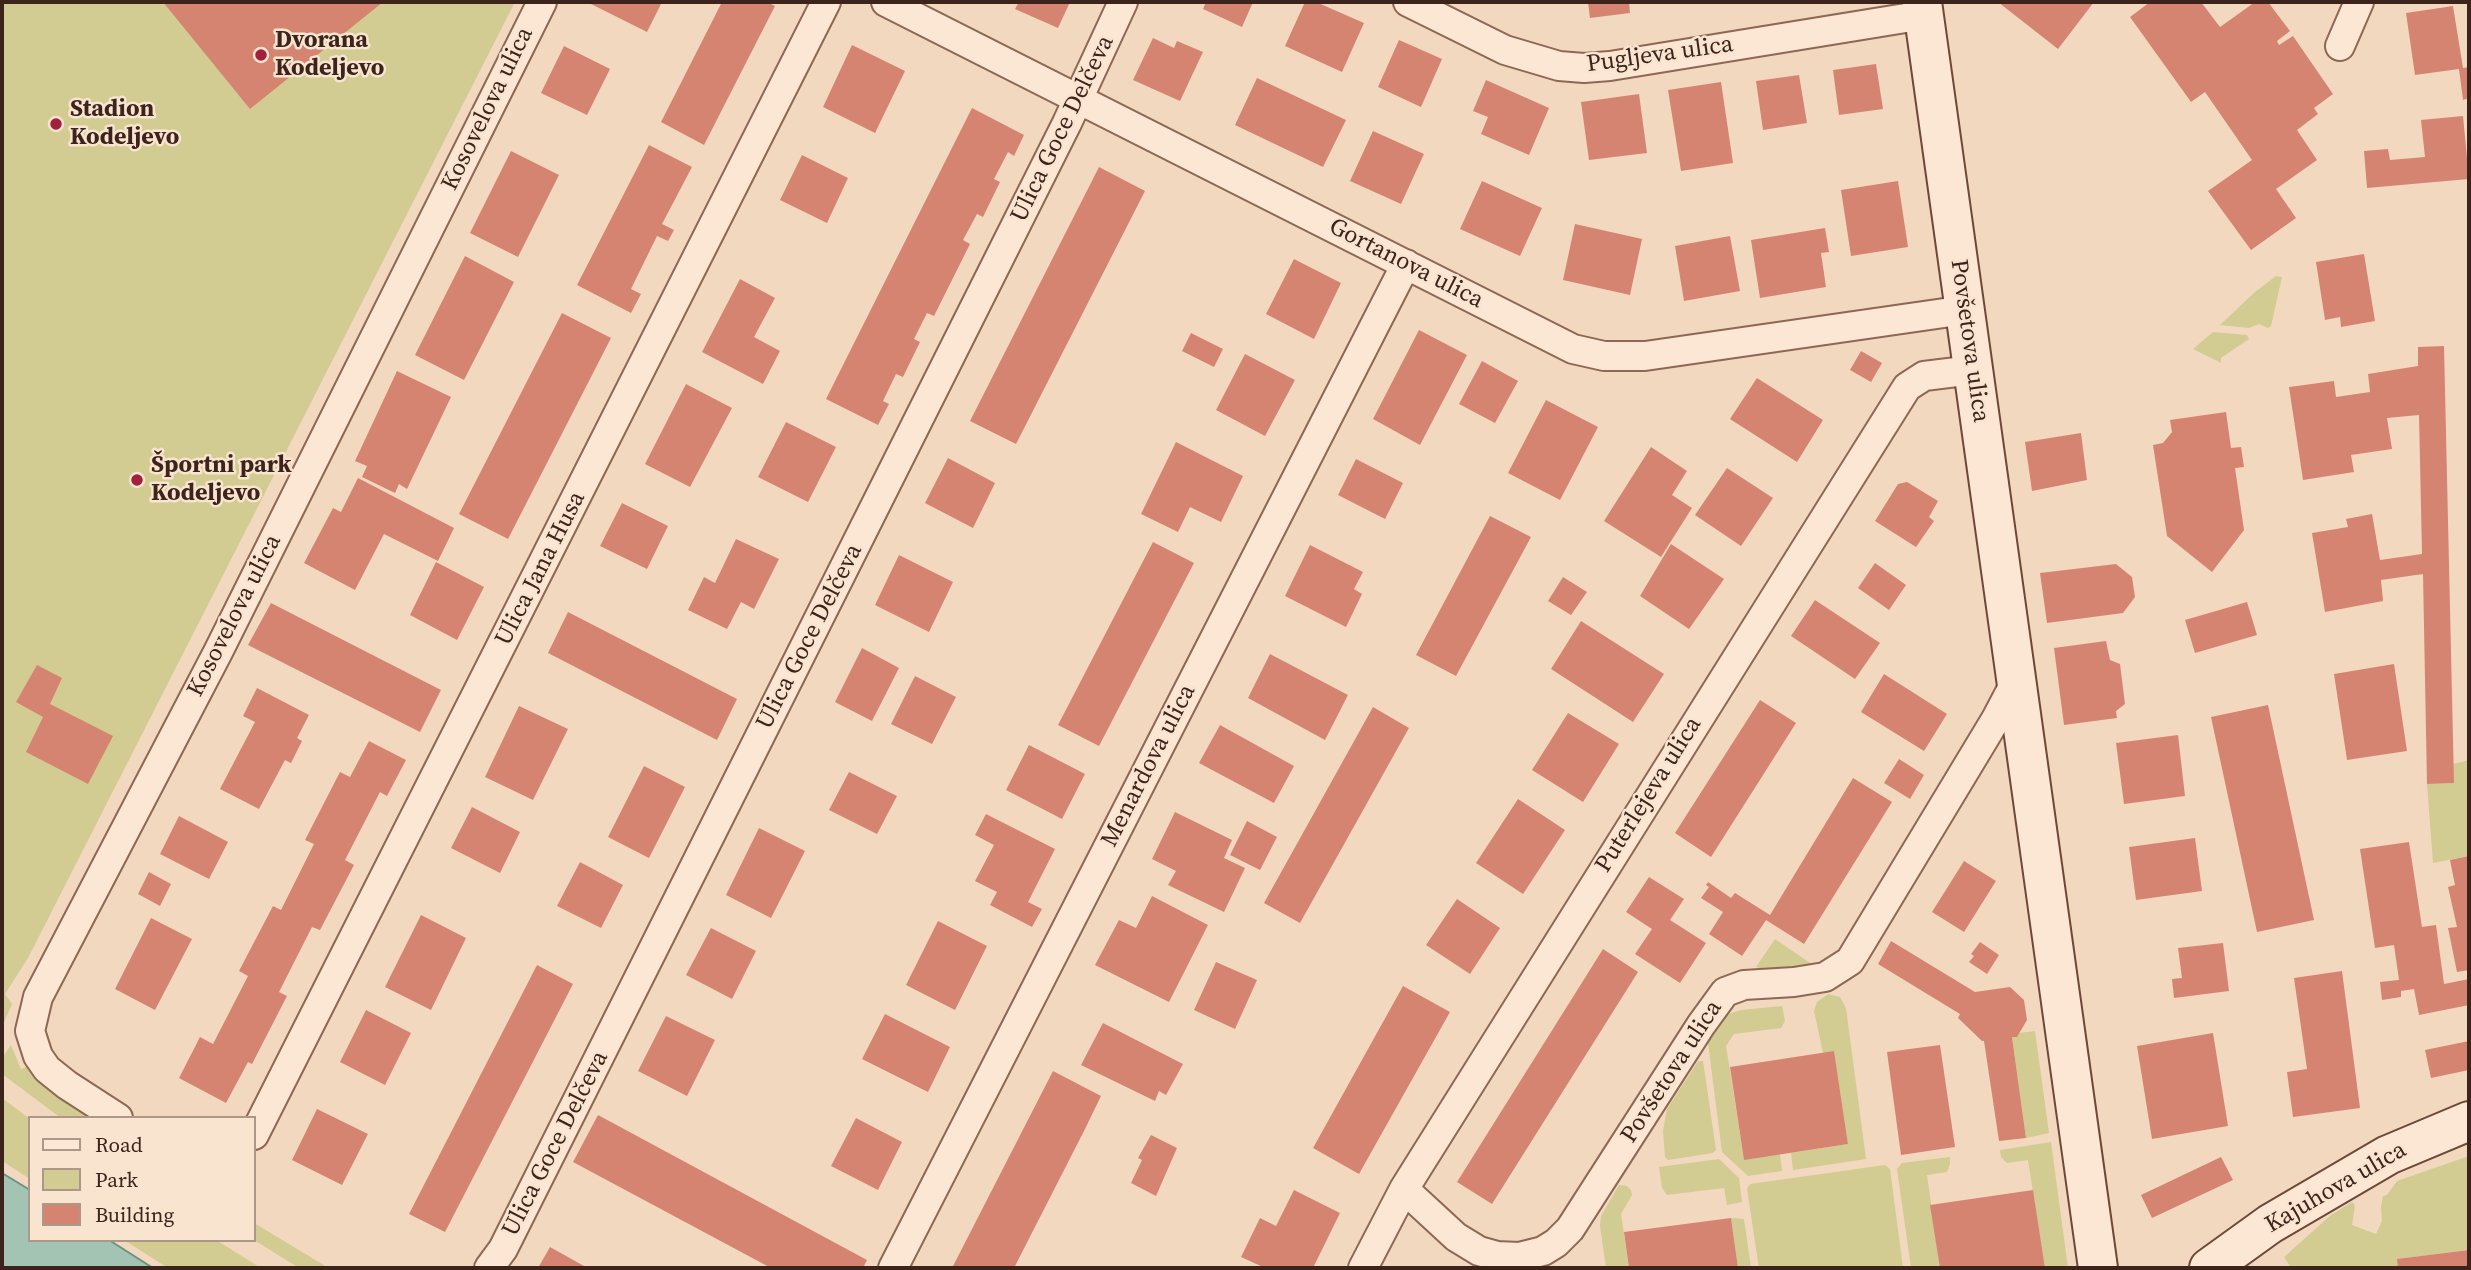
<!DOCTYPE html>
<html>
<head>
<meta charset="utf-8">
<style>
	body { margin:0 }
	#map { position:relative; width:2471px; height:1270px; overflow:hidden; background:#f3d8c0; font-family:"Source Serif 4",serif }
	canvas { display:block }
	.frame { position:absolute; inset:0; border:4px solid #3c241c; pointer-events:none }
	.legend { position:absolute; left:28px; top:1116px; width:228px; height:126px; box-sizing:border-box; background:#f9e4d0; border:2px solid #ad9788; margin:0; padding:9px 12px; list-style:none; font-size:21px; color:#3c241c }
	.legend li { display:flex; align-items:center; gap:14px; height:35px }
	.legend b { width:35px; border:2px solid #ad9788 }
</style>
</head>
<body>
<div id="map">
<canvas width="2471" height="1270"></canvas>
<div class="frame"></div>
<ul class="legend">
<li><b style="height:9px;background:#fce7d4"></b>Road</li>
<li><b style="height:19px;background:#d2cb92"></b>Park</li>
<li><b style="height:19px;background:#d58471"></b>Building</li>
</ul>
</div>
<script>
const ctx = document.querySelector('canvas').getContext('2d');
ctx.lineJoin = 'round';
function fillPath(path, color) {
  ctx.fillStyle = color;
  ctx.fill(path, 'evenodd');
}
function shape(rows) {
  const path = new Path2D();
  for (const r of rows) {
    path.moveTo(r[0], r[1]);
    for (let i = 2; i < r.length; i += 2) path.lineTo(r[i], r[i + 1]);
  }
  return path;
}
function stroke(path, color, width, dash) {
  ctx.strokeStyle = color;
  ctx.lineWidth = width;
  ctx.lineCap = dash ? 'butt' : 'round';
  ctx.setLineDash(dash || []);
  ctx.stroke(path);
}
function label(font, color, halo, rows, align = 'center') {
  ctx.font = font + ' "Source Serif 4",serif';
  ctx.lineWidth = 5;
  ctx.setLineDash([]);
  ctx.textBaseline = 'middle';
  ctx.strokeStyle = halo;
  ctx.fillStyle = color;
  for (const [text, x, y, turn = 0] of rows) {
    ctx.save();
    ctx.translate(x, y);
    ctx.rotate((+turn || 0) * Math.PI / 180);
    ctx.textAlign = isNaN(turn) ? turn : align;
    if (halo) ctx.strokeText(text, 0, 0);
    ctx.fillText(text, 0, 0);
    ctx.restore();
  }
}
fillPath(shape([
	[2,2,515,2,28,958,5,994,12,1004,2,1027],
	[2276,276,2282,277,2271,326,2268,328,2259,324,2249,328,2220,325,2255,292],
	[2213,332,2247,335,2249,339,2221,358,2221,363,2193,349],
	[2469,760,2469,856,2433,863,2427,784,2453,783,2453,764],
	[1775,939,1816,967,1765,970,1756,967],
	[1828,994,1840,997,1846,1008,1866,1159,1793,1170,1791,1153,1848,1144,1834,1052,1823,1053,1814,1011,1817,1002],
	[1782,1006,1785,1021,1781,1028,1734,1034,1726,1046,1744,1159,1780,1154,1782,1171,1748,1176,1722,1152,1708,1043,1728,1014,1741,1010],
	[2035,1031,2049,1133,2026,1138,2012,1037,2017,1037,2019,1033],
	[11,1045,21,1069,28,1066,45,1086,97,1118,61,1118,2,1074,2,1058],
	[1698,1061,1703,1061,1716,1150,1713,1153,1668,1160,1665,1157,1663,1131,1667,1109],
	[2,1098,30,1119,30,1179,2,1161],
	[2051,1142,2068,1268,2045,1268,2028,1160,2007,1163,2001,1157,2000,1150],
	[2469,1156,2469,1250,2398,1259,2398,1268,2287,1268,2290,1266,2284,1257,2331,1215,2352,1202,2355,1205,2352,1225,2376,1234,2382,1221,2381,1207,2383,1196,2387,1195,2397,1181],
	[1950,1157,1950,1164,1947,1172,1927,1175,1940,1268,1911,1268,1897,1169,1902,1163],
	[1719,1159,1739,1178,1742,1202,1727,1205,1724,1188,1667,1195,1662,1188,1659,1167],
	[1885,1165,1890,1169,1903,1268,1759,1268,1747,1189,1750,1184],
	[1619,1185,1627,1186,1631,1190,1632,1195,1621,1214,1629,1268,1606,1268,1600,1226,1601,1216],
	[1731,1218,1744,1219,1751,1268,1738,1268],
	[254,1223,327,1267,329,1268,299,1268,254,1240],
	[124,1240,216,1240,261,1268,168,1268]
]), '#d2cb92');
const water = shape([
	[2,1173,30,1190,30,1240,109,1240,153,1268,6,1268,2,1266,2,1173]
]);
fillPath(water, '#a3c4b3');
stroke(water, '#69937f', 2);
fillPath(shape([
	[163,2,383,2,250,109],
	[587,2,662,2,647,32],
	[722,2,767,2,775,6,704,145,661,122],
	[1019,2,1070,2,1058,28,1015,9],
	[1206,2,1253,2,1242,27,1203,9],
	[1305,2,1316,2,1364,23,1342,72,1285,46],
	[1588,2,1629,2,1630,13,1590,18],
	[1998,2,2094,2,2058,49],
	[2150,2,2201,2,2220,27,2255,2,2268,2,2290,31,2277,41,2279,45,2293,36,2333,94,2314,108,2318,114,2297,130,2317,160,2276,189,2296,218,2251,250,2208,191,2252,160,2205,92,2191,102,2130,17],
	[2453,6,2463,68,2469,67,2469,98,2463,100,2459,69,2415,75,2406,13],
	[1153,38,1174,48,1177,41,1203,52,1180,101,1133,80],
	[1399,40,1442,59,1421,107,1378,87],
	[852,45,905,71,875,133,823,107],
	[564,46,610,69,587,115,541,93],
	[1876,64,1883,109,1839,115,1833,70],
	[1799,75,1807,123,1763,130,1756,81],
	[1257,78,1346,120,1323,167,1235,125],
	[1486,80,1549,108,1529,155,1481,134,1488,117,1473,111],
	[1721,82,1733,163,1681,171,1668,90],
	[1639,94,1647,153,1589,160,1581,102],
	[972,108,1024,135,1014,156,1008,152,994,179,1000,182,983,217,977,214,963,240,970,244,934,316,927,313,914,339,920,342,903,377,896,374,883,401,889,404,878,425,826,399],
	[2463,116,2469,179,2367,188,2364,151,2388,149,2390,160,2425,157,2421,120],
	[1373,131,1424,154,1401,204,1350,181],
	[649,145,692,167,662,224,674,230,668,241,657,236,631,289,641,294,631,313,577,285],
	[511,151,559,175,518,257,470,233],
	[802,155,848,178,827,223,780,200],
	[1099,167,1145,191,1016,444,970,421],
	[1482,181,1542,208,1520,256,1460,229],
	[1898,181,1908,247,1851,256,1841,190],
	[1575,224,1642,239,1630,295,1563,280],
	[1825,228,1829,252,1821,253,1826,287,1760,298,1751,240],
	[1730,236,1740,291,1684,301,1675,246],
	[2364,254,2375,321,2341,327,2340,317,2325,320,2316,262],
	[465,256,514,282,464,380,415,355],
	[1294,259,1341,283,1314,339,1266,314],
	[740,279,775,298,754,337,780,351,763,384,702,352],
	[562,313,611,338,508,539,459,514],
	[1419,330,1467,355,1420,445,1373,419],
	[1191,333,1223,349,1214,367,1182,351],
	[2444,346,2454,783,2427,784,2423,574,2381,580,2383,601,2325,612,2312,533,2348,527,2346,519,2372,514,2380,560,2422,554,2419,415,2387,418,2392,449,2351,455,2354,472,2303,480,2289,387,2334,381,2336,397,2370,392,2368,374,2418,366,2418,347],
	[1861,351,1882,363,1871,382,1850,370],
	[1245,354,1295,380,1265,436,1216,410],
	[1482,361,1518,381,1495,423,1459,404],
	[397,371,451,397,407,489,399,484,395,493,362,477,367,466,355,461],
	[1757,378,1823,420,1797,462,1730,419],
	[686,384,732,408,690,487,645,464],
	[1546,400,1598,427,1560,500,1508,473],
	[2226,412,2231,448,2241,447,2244,467,2235,468,2244,530,2212,572,2167,536,2153,445,2163,443,2172,432,2170,420],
	[786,422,836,447,808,502,758,477],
	[2081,433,2087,480,2032,491,2025,442],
	[1176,442,1243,476,1221,522,1190,507,1178,532,1141,514],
	[1651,447,1687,471,1672,495,1692,508,1661,557,1604,521],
	[948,458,995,483,973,528,925,503],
	[1356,459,1403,483,1385,519,1338,495],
	[1727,468,1773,498,1741,546,1695,515],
	[358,478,454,528,438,561,384,534,355,590,304,563,333,508,341,512],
	[1907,482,1938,501,1929,517,1934,521,1916,547,1875,521,1898,484],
	[622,503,668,526,647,569,600,546],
	[1490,516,1531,537,1456,676,1416,655],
	[736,539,779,559,754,609,741,602,727,629,688,610,704,577,715,583],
	[1153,542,1194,563,1099,746,1058,725],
	[1671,544,1724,579,1689,629,1640,596],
	[1310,545,1363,572,1354,589,1362,594,1346,627,1285,596],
	[899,555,953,582,929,632,875,605],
	[436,562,484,587,457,640,410,615],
	[1875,563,1906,585,1889,610,1858,588],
	[2116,564,2132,577,2135,597,2123,613,2047,623,2040,573],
	[1563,577,1587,592,1571,615,1548,601],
	[1815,600,1880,643,1855,679,1791,636],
	[2247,602,2257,635,2195,653,2185,620],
	[271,603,441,690,420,732,248,645],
	[568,612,737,699,717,740,548,653],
	[1581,621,1664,674,1633,722,1551,669],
	[2106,641,2110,660,2120,664,2125,704,2116,711,2117,718,2064,725,2054,648],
	[862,648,899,668,872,721,835,702],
	[1270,654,1348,695,1325,740,1248,698],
	[2394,664,2407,751,2347,760,2334,674],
	[37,665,62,678,50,704,113,736,88,784,26,752,43,717,16,702],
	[1884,674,1947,714,1924,751,1861,712],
	[915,676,956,697,932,744,891,724],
	[257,688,309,715,297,738,302,741,291,763,285,760,259,809,220,789,255,722,243,716],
	[1760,700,1796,723,1711,857,1675,833],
	[2268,705,2314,920,2257,932,2211,717],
	[519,706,568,729,533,800,485,777],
	[1373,707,1409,728,1300,923,1264,903],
	[1568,713,1619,744,1583,802,1532,770],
	[1220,725,1294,766,1274,803,1199,763],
	[2178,735,2185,796,2124,804,2116,743],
	[369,741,406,760,387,796,380,792,345,860,354,865,320,930,312,927,279,992,287,996,252,1064,248,1062,226,1103,179,1078,200,1037,213,1044,248,976,239,971,273,906,281,910,314,844,305,840,340,772,350,777],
	[1029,745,1085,774,1062,819,1006,790],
	[1899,759,1924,775,1910,799,1884,783],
	[644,766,685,787,649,858,608,837],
	[849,772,897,796,877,834,829,810],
	[1853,778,1892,802,1804,944,1766,920,1742,956,1709,934,1723,912,1701,898,1709,887,1706,885,1708,882,1731,898,1735,893,1770,915],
	[1518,799,1565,830,1523,894,1476,863],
	[472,807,520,832,500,873,451,848],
	[1175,812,1232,840,1224,858,1245,868,1224,912,1168,885,1176,871,1152,859],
	[986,814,1055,849,1028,902,1042,909,1032,927,990,905,997,892,975,881,994,845,975,835],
	[179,816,228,842,209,879,160,854],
	[1247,821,1277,837,1260,870,1230,855],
	[759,828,805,851,771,918,726,895],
	[2195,838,2202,891,2136,900,2129,847],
	[2409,842,2422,927,2436,925,2444,984,2469,979,2469,1005,2419,1015,2414,989,2401,991,2401,997,2382,1000,2380,982,2399,980,2394,945,2375,948,2360,849],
	[2469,856,2469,970,2457,972,2448,928,2457,927,2448,887,2455,885,2450,860],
	[1964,861,1996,881,1964,932,1932,912],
	[580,862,623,885,601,928,557,906],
	[149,872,171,884,160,906,138,894],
	[1649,877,1684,899,1670,920,1706,943,1680,983,1635,954,1652,929,1626,912],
	[1152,896,1208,925,1169,1002,1095,965,1119,920,1136,928],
	[1457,899,1500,928,1470,974,1426,945],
	[421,915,466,938,431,1010,385,987],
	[151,918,192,939,155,1010,115,989],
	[938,921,987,946,955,1010,906,985],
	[711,928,756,951,732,999,686,975],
	[1891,941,1975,992,2010,987,2024,1000,2027,1020,2017,1037,2012,1037,2026,1138,1999,1141,1984,1041,1982,1041,1958,1018,1960,1014,1878,964],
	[1980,942,1999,955,1987,974,1969,962,1974,956,1971,954],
	[2223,943,2229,991,2174,998,2172,979,2182,978,2178,948],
	[1603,949,1638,972,1492,1204,1457,1182],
	[1216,962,1257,980,1235,1029,1194,1010],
	[537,965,573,984,445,1232,409,1214],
	[2342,971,2360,1108,2293,1117,2287,1072,2307,1069,2294,978],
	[1403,986,1450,1012,1359,1174,1313,1148],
	[366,1010,411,1033,385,1085,340,1062],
	[885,1014,950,1047,928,1092,862,1059],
	[666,1016,715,1040,687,1096,638,1071],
	[1103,1023,1183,1064,1166,1095,1159,1091,1155,1101,1081,1065],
	[2213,1033,2228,1126,2152,1139,2137,1046],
	[2469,1041,2469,1070,2431,1078,2425,1050],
	[1940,1045,1955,1147,1901,1155,1887,1052],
	[1834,1051,1848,1144,1744,1160,1730,1067],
	[1053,1071,1101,1096,1085,1129,1014,1268,952,1268],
	[317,1109,368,1134,342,1185,292,1160],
	[598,1115,867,1260,863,1268,771,1268,573,1162],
	[856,1118,902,1142,878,1190,831,1166],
	[1151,1135,1177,1148,1156,1196,1131,1183,1142,1160,1138,1158],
	[2221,1157,2233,1180,2152,1218,2141,1195],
	[1294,1190,1340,1213,1313,1268,1265,1268,1241,1257,1260,1218,1276,1226],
	[2033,1190,2045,1268,1940,1268,1930,1205],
	[1731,1218,1738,1268,1629,1268,1624,1232],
	[550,1247,584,1266,583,1268,538,1268],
	[2469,1250,2469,1268,2398,1268,2397,1259]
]), '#d58471');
const street = shape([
	[886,2,1573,349,1604,356,1645,356,1965,310],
	[1408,2,1505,50,1559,66,1584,68,1610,66,1924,15],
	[2340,46,2359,2],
	[118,1118,67,1085,47,1069,38,1056,30,1031,38,997,218,652,542,2],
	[254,1135,826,2],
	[1404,1189,1456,1237,1479,1251,1497,1256,1519,1257,1543,1251,1556,1243,1570,1229,1701,1025,1725,992,1744,985,1794,982,1825,977,1850,961,1996,719,2016,681],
	[489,1268,503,1249,1067,123,1123,2],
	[893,1268,1406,264],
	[1363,1268,1404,1189,1907,387,1924,376,1973,370]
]);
const secondary = shape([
	[1922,2,2098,1268],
	[2209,1268,2270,1224,2388,1155,2469,1121]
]);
stroke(street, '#8e6755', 32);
stroke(secondary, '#6f4839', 42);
stroke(street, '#fce7d4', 28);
stroke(secondary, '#fce7d4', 38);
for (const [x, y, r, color] of [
	[261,55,7,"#a31f3e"],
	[56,124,7,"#a31f3e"],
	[137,480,7,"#a31f3e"]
]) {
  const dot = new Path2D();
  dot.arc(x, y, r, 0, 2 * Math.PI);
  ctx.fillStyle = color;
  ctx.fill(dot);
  stroke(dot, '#f9e4d0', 2.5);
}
label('bold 24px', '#3c241c', '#f9e4d0', [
	["Dvorana",275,41],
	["Kodeljevo",275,69],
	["Stadion",70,110],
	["Kodeljevo",70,138],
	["Športni park",151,466],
	["Kodeljevo",151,494]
], 'left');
label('24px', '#3c241c', '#f9e4d0', [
	["Pugljeva ulica",1660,55,-8],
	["Kosovelova ulica",488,109,-64],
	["Ulica Goce Delčeva",1063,129,-64],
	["Gortanova ulica",1406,264,27],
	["Povšetova ulica",1969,341,82],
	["Ulica Jana Husa",541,569,-63],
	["Kosovelova ulica",235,616,-63],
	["Ulica Goce Delčeva",810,637,-63],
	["Menardova ulica",1149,766,-63],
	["Puterlejeva ulica",1649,795,-58],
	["Povšetova ulica",1672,1072,-57],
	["Ulica Goce Delčeva",556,1144,-63],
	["Kajuhova ulica",2336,1188,-30]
]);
</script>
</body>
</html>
